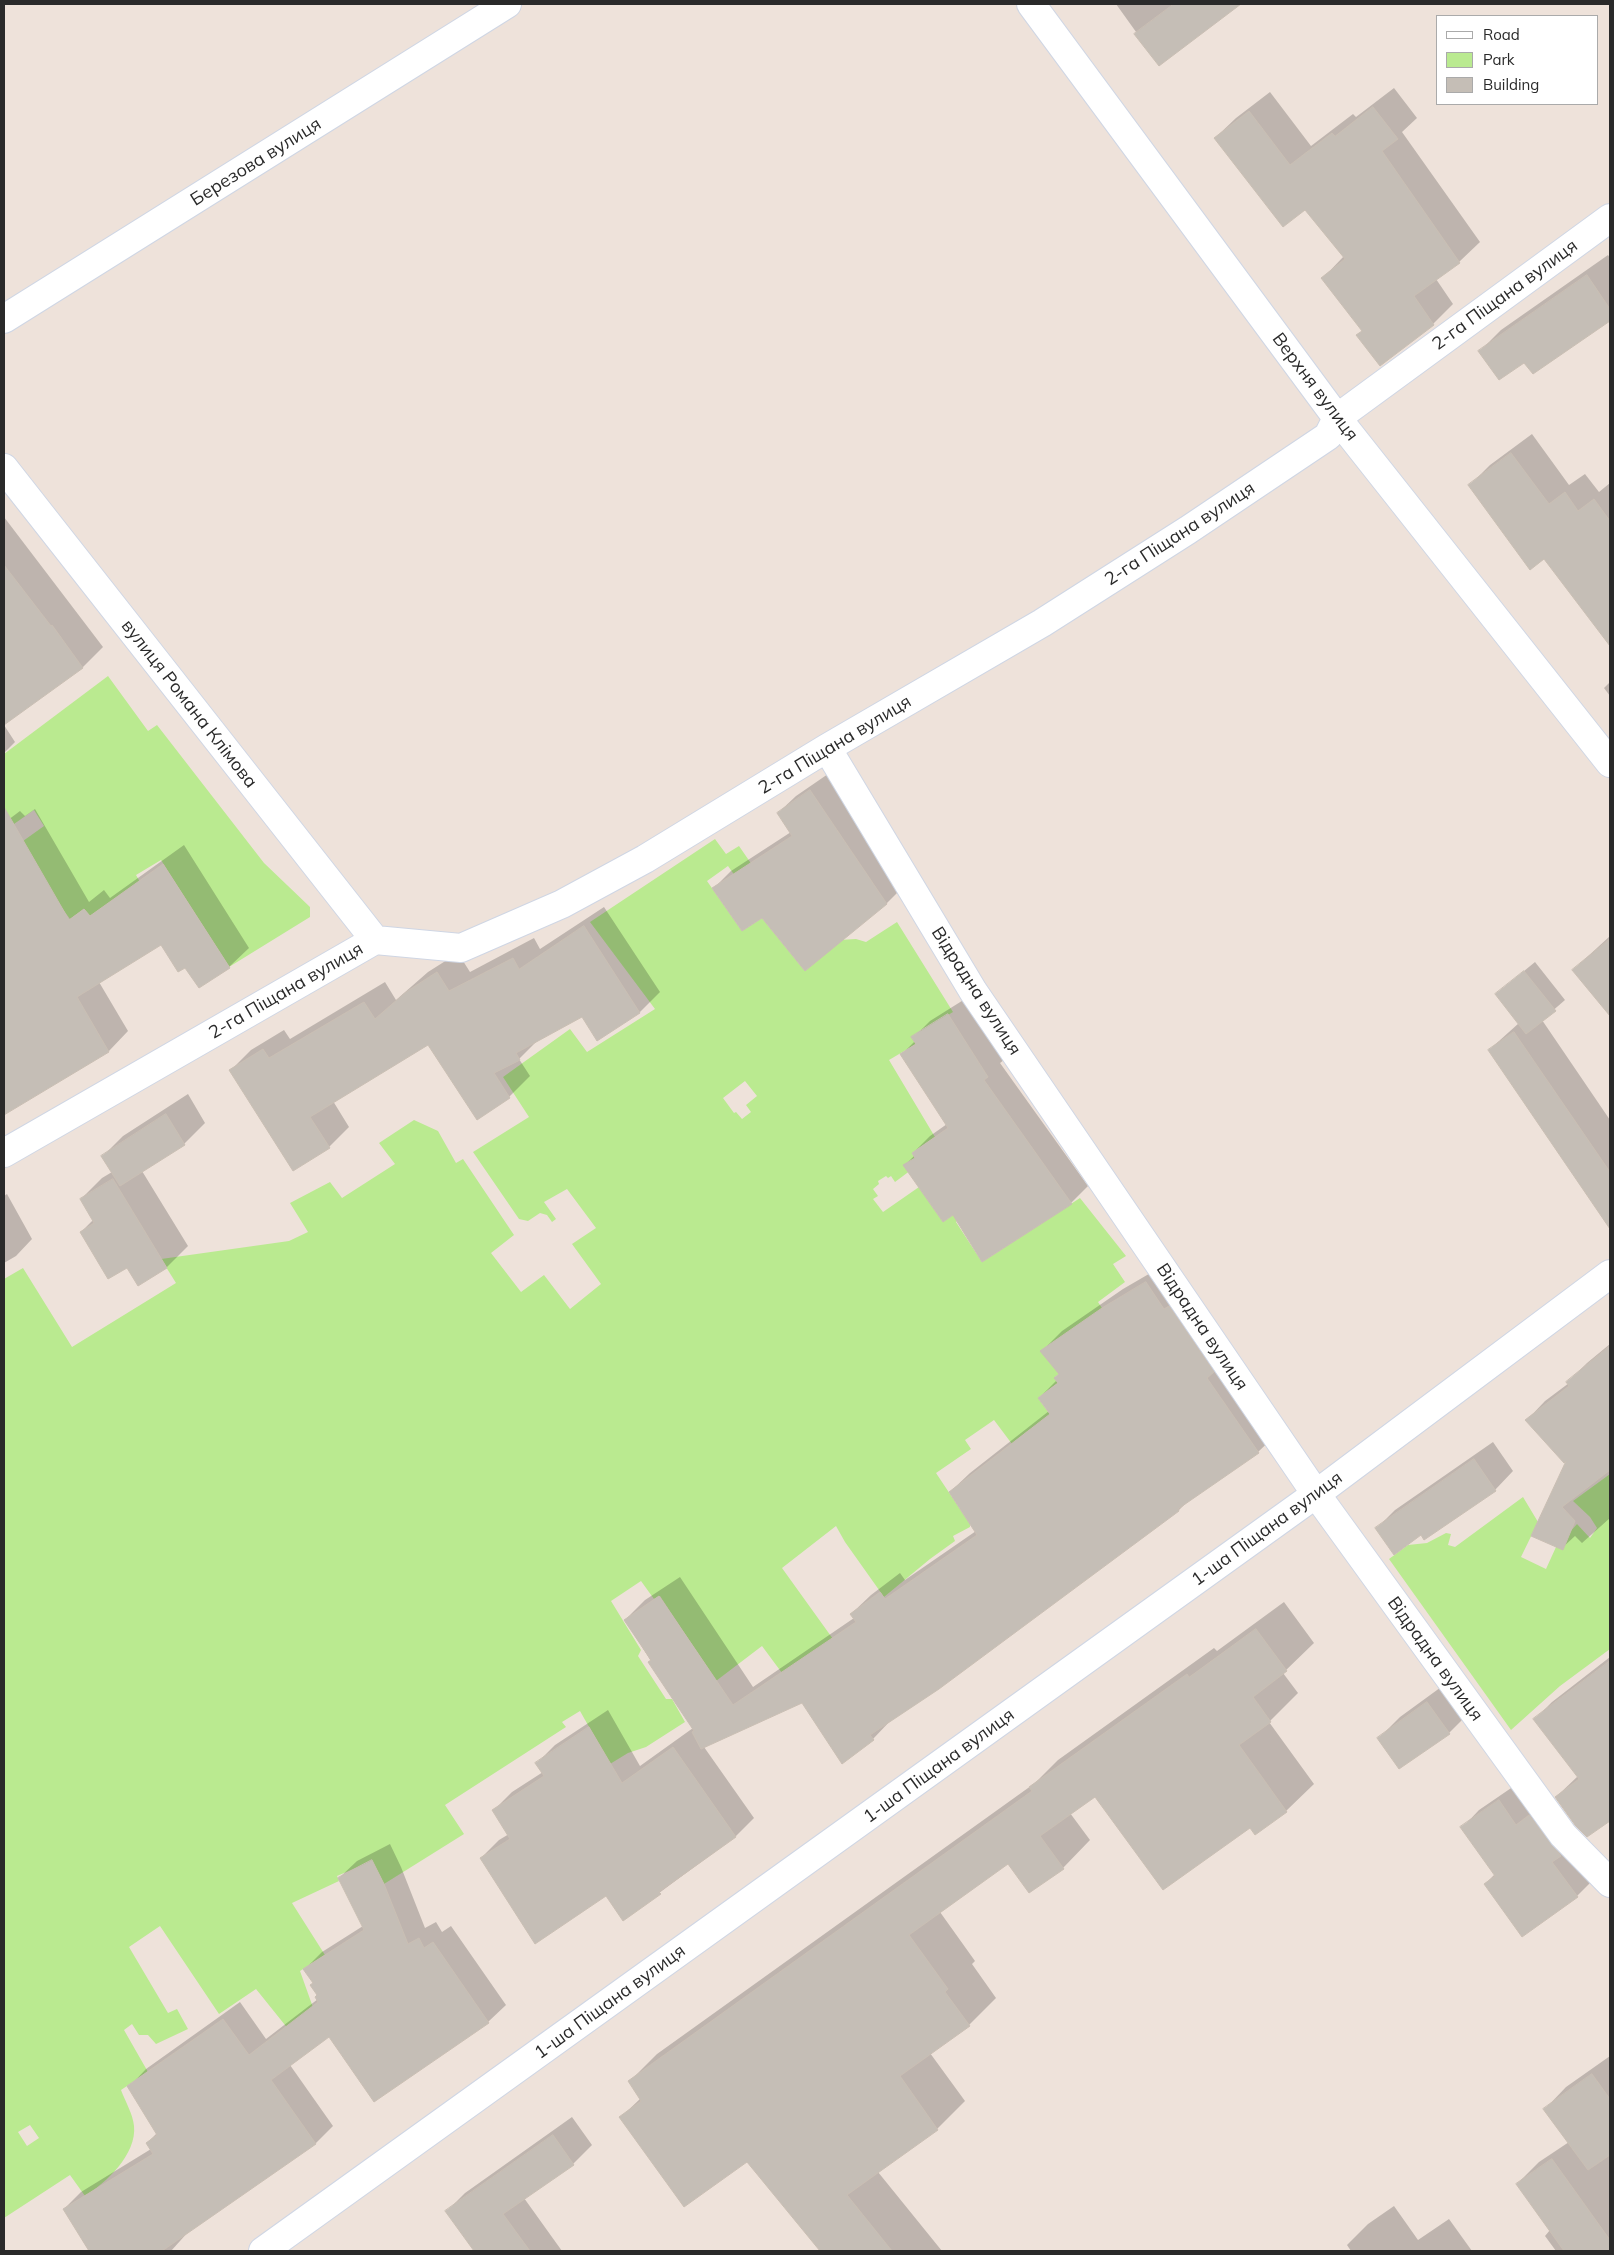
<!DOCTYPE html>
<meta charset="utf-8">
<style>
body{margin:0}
#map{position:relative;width:1614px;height:2255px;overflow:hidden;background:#eee2da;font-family:Mulish,sans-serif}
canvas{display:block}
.frame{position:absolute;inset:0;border:5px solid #2a2a2a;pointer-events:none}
.legend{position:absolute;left:1436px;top:15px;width:162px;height:90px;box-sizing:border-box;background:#fff;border:1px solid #aaa;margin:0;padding:6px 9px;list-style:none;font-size:15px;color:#2a2a2a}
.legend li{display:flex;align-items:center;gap:10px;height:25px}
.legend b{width:25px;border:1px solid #aaa}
</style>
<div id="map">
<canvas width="1614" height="2255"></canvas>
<div class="frame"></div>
<ul class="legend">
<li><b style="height:6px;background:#fff"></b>Road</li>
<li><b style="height:14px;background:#baea90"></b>Park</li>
<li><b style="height:14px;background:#c5beb6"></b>Building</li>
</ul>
</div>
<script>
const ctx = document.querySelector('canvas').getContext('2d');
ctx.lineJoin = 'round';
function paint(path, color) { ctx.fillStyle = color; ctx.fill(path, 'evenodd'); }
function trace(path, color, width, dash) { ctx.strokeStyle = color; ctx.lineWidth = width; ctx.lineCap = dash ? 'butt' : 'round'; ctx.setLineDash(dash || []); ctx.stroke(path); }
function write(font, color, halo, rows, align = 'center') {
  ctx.font = font + ' Mulish,sans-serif'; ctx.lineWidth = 5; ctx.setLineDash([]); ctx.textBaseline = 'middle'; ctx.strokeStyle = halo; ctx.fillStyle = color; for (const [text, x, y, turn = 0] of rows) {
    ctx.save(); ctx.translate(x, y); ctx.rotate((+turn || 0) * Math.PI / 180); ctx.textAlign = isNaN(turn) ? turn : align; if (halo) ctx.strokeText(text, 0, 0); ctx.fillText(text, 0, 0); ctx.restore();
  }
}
const green = new Path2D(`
 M 108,676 L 148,731 L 157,725 L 264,863 L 310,907 L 310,917 L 229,967 L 161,860 L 136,875 L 140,882 L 90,916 L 84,909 L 70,919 L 16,846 L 44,826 L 34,810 L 4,831 L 4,754 Z
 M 715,839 L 726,854 L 739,846 L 757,872 L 740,883 L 728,866 L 707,881 L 742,931 L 762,918 L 805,971 L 839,940 L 856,939 L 866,942 L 897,922 L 953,1012 L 912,1037 L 916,1044 L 889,1060 L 935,1137 L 912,1153 L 919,1164 L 895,1182 L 891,1176 L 888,1178 L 886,1176 L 878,1181 L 879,1184 L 873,1189 L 878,1196 L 873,1199 L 883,1212 L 919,1187 L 943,1222 L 954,1214 L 959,1219 L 956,1222 L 982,1262 L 1080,1198 L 1126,1256 L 1113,1264 L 1125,1282 L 1098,1302 L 1102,1308 L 1071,1365 L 1055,1377 L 1058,1383 L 1038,1398 L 1057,1424 L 1029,1430 L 1012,1444 L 994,1420 L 965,1440 L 971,1449 L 936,1473 L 970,1524 L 970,1527 L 953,1536 L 955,1541 L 930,1559 L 884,1597 L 845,1542 L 836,1526 L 782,1568 L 833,1639 L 782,1673 L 762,1646 L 716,1681 L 660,1596 L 654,1599 L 641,1581 L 611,1601 L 641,1650 L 638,1656 L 666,1699 L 672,1699 L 685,1722 L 646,1747 L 628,1753 L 610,1764 L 580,1711 L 562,1722 L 566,1727 L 445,1805 L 464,1834 L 384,1884 L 372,1861 L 337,1876 L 339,1881 L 292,1903 L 325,1955 L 300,1971 L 315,2013 L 289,2030 L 256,1989 L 219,2014 L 160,1926 L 129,1947 L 168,2013 L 177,2009 L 188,2029 L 156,2044 L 148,2035 L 139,2035 L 132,2024 L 124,2030 L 148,2072 L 121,2090 C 125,2101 133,2114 134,2126 C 137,2154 106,2183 85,2196 L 70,2175 L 4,2218 L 4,1279 L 23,1268 L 72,1347 L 176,1283 L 161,1259 L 289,1241 L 308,1232 L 290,1203 L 330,1182 L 342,1198 L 395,1164 L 379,1143 L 414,1120 L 438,1131 L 456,1163 L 463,1159 L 514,1235 L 491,1253 L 521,1292 L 544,1275 L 570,1309 L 601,1284 L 572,1244 L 596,1228 L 567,1189 L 544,1202 L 556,1219 L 552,1222 L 547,1215 L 540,1213 L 528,1221 L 519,1219 L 473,1152 L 529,1117 L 503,1077 L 570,1029 L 587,1052 L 655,1009 L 590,922 ZM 745,1081 L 757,1096 L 746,1105 L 751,1112 L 742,1119 L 736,1112 L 734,1113 L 723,1098 ZM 30,2125 L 39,2138 L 27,2146 L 18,2132 Z
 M 1610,1474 L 1610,1649 L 1560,1686 L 1511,1730 L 1389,1559 L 1408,1545 L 1427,1543 L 1446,1533 L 1451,1534 L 1448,1545 L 1455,1547 L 1523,1497 L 1538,1522 L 1521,1557 L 1546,1569 L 1556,1547 L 1577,1524 L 1590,1538 L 1597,1528 L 1590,1517 L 1573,1501 Z`);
const shadow = new Path2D(`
 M 1116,4 L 1239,4 L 1159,64 Z
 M 1394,88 L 1417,118 L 1402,132 L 1480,242 L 1459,262 L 1436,279 L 1453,304 L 1433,324 L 1363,330 L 1323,278 L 1344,256 L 1305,208 L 1215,138 L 1236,118 L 1270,92 L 1311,146 L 1353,114 L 1356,117 Z
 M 1608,255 L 1610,258 L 1610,319 L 1533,372 L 1525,361 L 1480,351 L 1501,330 Z
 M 1532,434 L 1569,485 L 1585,474 L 1599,492 L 1610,483 L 1610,644 L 1544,558 L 1470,485 L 1490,465 Z
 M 4,517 L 103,647 L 83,667 L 4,723 Z
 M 1610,682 L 1610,696 L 1604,688 Z
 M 4,725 L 15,742 L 4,753 Z
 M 828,774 L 904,886 L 886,904 L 762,916 L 714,888 L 731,871 L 791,832 L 778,813 L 796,796 Z
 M 35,809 L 89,902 L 104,890 L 110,898 L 184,845 L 249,948 L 229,967 L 186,966 L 161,943 L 99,982 L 128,1031 L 109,1051 L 4,1113 L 4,823 L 20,811 L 25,816 Z
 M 604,907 L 660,992 L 640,1012 L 598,1039 L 582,1016 L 539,1039 L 519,1059 L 530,1076 L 509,1097 L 477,1118 L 428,1043 L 333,1101 L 349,1127 L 329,1147 L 230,1071 L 251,1050 L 284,1030 L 290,1039 L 385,982 L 396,1000 L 428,972 L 458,953 L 470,972 L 534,938 L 540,949 Z
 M 1610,936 L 1610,987 L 1597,998 L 1573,970 Z
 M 1535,962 L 1565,1000 L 1542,1020 L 1610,1120 L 1610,1200 L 1598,1209 L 1489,1050 L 1519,1023 L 1496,994 Z
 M 965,999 L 1004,1060 L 1000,1063 L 1088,1186 L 1071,1203 L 953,1213 L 905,1165 L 915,1155 L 913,1153 L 930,1136 L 947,1124 L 902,1054 L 915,1041 L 913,1038 L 930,1021 Z
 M 188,1094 L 205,1123 L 184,1144 L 142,1171 L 188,1246 L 167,1267 L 128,1266 L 81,1232 L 93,1220 L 81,1199 L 102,1178 L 112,1172 L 102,1157 L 123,1136 Z
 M 7,1194 L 32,1239 L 16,1256 L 4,1263 L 4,1196 Z
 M 1166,1264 L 1278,1433 L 1258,1452 L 1188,1501 L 1179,1510 L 892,1719 L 873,1739 L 802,1702 L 704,1747 L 754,1818 L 736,1836 L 624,1919 L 607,1895 L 481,1858 L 499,1840 L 509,1834 L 494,1810 L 512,1792 L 543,1772 L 537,1763 L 555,1745 L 608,1710 L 640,1766 L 693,1728 L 625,1620 L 645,1600 L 680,1577 L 753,1687 L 854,1618 L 851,1614 L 871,1595 L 900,1573 L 905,1580 L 976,1531 L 950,1492 L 970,1473 L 1049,1411 L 1039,1398 L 1057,1380 L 1060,1374 L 1042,1351 L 1062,1331 L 1123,1289 Z
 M 1610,1344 L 1610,1518 L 1582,1543 L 1575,1536 L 1562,1548 L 1533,1535 L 1569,1458 L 1527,1420 L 1545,1401 L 1569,1383 L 1568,1382 L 1587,1363 Z
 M 1493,1442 L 1513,1471 L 1495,1490 L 1421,1534 L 1377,1528 L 1395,1510 Z
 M 1284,1602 L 1314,1643 L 1283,1673 L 1298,1693 L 1269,1722 L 1314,1784 L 1286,1811 L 1250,1826 L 1096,1795 L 1070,1813 L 1090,1840 L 1063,1868 L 1008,1863 L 940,1912 L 975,1961 L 972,1964 L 996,1998 L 969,2025 L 930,2053 L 965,2101 L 937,2129 L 878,2172 L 942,2251 L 822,2251 L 747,2160 L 621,2117 L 641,2098 L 629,2082 L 657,2054 L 1035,1783 L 1058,1760 L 1214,1648 L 1217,1651 Z
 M 1610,1657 L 1610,1819 L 1587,1836 L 1556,1797 L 1578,1776 L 1535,1719 L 1552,1702 Z
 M 1448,1682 L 1470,1712 L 1449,1733 L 1379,1738 L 1400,1717 Z
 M 1517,1784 L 1594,1879 L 1577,1896 L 1485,1884 L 1495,1874 L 1462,1828 L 1479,1810 Z
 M 390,1844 L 401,1867 L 425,1928 L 436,1922 L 442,1932 L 451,1926 L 506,2005 L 488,2022 L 329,2035 L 290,2065 L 333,2126 L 316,2143 L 189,2231 L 171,2251 L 89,2251 L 64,2209 L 81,2192 L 151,2149 L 147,2143 L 157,2133 L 129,2087 L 146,2069 L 240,2002 L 266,2039 L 318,1999 L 319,1994 L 314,1983 L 305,1969 L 322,1952 L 363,1926 L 339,1878 L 357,1861 Z
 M 1610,2056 L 1610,2251 L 1556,2251 L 1545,2236 L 1550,2230 L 1517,2184 L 1539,2162 L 1569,2142 L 1545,2109 L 1566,2087 Z
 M 572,2117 L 592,2145 L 573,2164 L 524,2198 L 562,2251 L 475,2251 L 447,2211 L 465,2193 Z
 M 1394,2206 L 1418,2240 L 1449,2219 L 1472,2251 L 1351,2251 L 1347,2245 L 1368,2224 Z`);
const building = new Path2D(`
 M 1174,4 L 1241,4 L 1159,66 L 1134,34 Z
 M 1373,107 L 1398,139 L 1382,151 L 1460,263 L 1414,296 L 1434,325 L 1380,366 L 1356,335 L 1362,331 L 1321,278 L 1345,259 L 1305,210 L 1283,227 L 1214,138 L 1249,111 L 1290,165 L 1332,133 L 1335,136 Z
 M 1587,275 L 1610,309 L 1610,321 L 1533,374 L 1524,363 L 1499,380 L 1478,351 Z
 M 1511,453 L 1549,504 L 1565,492 L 1578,511 L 1594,499 L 1610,521 L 1610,646 L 1544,559 L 1530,570 L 1468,485 Z
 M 4,565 L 51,626 L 52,625 L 83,668 L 4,725 Z
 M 810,790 L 887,904 L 805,971 L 762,918 L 742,931 L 712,888 L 792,836 L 777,813 Z
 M 4,807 L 69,920 L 84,909 L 90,916 L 163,864 L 230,968 L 199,988 L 185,968 L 178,972 L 161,945 L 77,997 L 109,1052 L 4,1115 Z
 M 584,926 L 640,1013 L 597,1041 L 582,1017 L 516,1053 L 520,1060 L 494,1073 L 510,1098 L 477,1120 L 428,1045 L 310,1117 L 330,1148 L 293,1171 L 229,1070 L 263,1049 L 269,1058 L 364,1002 L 375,1019 L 406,992 L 437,972 L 449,991 L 513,958 L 519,969 Z
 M 1610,939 L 1610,1016 L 1572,970 Z
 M 1524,971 L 1556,1011 L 1526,1034 L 1495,994 Z
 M 948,1014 L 988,1077 L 984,1080 L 1072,1204 L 982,1262 L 953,1215 L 943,1222 L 903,1165 L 915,1158 L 912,1153 L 948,1128 L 900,1054 L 916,1044 L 911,1037 Z
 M 1514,1032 L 1610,1172 L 1610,1229 L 1488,1050 Z
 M 166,1114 L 185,1145 L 120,1186 L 101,1156 Z
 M 113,1179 L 167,1268 L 138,1286 L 127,1268 L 108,1279 L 80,1232 L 94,1223 L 80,1199 Z
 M 1146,1282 L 1164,1309 L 1169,1306 L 1214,1372 L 1207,1378 L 1259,1453 L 1178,1509 L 1179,1511 L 939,1689 L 870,1735 L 874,1740 L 842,1764 L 802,1703 L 701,1749 L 692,1732 L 694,1731 L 648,1662 L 651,1660 L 624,1620 L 659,1596 L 733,1705 L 856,1622 L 850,1614 L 880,1592 L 885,1599 L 977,1535 L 949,1492 L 1050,1414 L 1038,1398 L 1058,1383 L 1054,1378 L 1059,1374 L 1040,1351 L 1102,1308 Z
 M 1610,1346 L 1610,1470 L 1562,1507 L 1575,1521 L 1563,1550 L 1531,1536 L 1566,1461 L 1564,1463 L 1525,1420 L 1569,1386 L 1566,1382 Z
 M 1474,1459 L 1496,1491 L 1424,1540 L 1421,1535 L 1394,1555 L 1375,1528 Z
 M 1256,1629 L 1287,1671 L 1253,1697 L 1271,1722 L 1239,1745 L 1287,1812 L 1255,1835 L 1250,1828 L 1163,1890 L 1095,1797 L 1040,1836 L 1064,1869 L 1029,1893 L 1008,1864 L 909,1935 L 948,1989 L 945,1992 L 970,2026 L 900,2076 L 938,2130 L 847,2195 L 892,2251 L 820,2251 L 747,2162 L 684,2207 L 619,2117 L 641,2101 L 628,2081 L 1032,1791 L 1029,1787 L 1187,1674 L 1189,1677 Z
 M 1610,1661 L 1610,1821 L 1587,1837 L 1575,1825 L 1555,1797 L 1579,1779 L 1533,1719 Z
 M 1427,1702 L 1450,1734 L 1399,1769 L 1377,1738 Z
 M 589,1727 L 622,1783 L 673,1747 L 736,1837 L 659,1892 L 661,1894 L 623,1921 L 606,1896 L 535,1944 L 480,1858 L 510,1839 L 492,1810 L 544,1776 L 535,1763 Z
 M 1499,1800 L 1516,1825 L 1529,1815 L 1561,1856 L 1552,1862 L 1578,1897 L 1522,1937 L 1484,1884 L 1495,1876 L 1460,1827 Z
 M 372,1860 L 384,1884 L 408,1944 L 419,1938 L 424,1948 L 433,1942 L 489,2023 L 374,2102 L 329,2037 L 271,2080 L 316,2144 L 162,2251 L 89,2251 L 63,2209 L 153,2154 L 146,2143 L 157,2135 L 127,2086 L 223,2019 L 249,2055 L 318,2002 L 315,1997 L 317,1995 L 310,1985 L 313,1983 L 303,1969 L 364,1930 L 338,1878 Z
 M 1592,2074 L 1610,2099 L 1610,2155 L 1588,2170 L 1543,2109 Z
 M 553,2135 L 574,2165 L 503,2214 L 530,2251 L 474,2251 L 445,2211 Z
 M 1552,2159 L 1610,2240 L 1610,2251 L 1564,2251 L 1516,2184 Z`);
const minor = new Path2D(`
 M 1031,4 L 1337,418 L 1610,763
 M 4,319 L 507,4
 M 4,468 L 375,940
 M 827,748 L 973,991 L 1316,1494 L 1563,1835 L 1610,1883
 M 4,1153 L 375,940 L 461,948 L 562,904 L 645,859 L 827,748 L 1042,623 L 1188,530 L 1328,436 L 1337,418 L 1610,218
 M 263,2251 L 1316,1494 L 1610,1274`);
const streetNames = [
 ["Березова вулиця",256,162,-32],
 ["2-га Піщана вулиця",1505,295,-36],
 ["Верхня вулиця",1315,387,53],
 ["2-га Піщана вулиця",1180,534,-33],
 ["вулиця Романа Клімова",189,704,52],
 ["2-га Піщана вулиця",835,745,-31],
 ["2-га Піщана вулиця",286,991,-30],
 ["Відрадна вулиця",976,991,57],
 ["Відрадна вулиця",1202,1327,56],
 ["1-ша Піщана вулиця",1267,1529,-36],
 ["Відрадна вулиця",1435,1659,54],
 ["1-ша Піщана вулиця",939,1766,-36],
 ["1-ша Піщана вулиця",610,2002,-36]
];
paint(green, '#baea90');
paint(shadow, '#0003');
paint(building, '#c5beb6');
trace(building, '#c9beb3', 1);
trace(minor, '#cfd6e4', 30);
trace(minor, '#fff', 28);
write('18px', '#2a2a2a', '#fff', streetNames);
</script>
